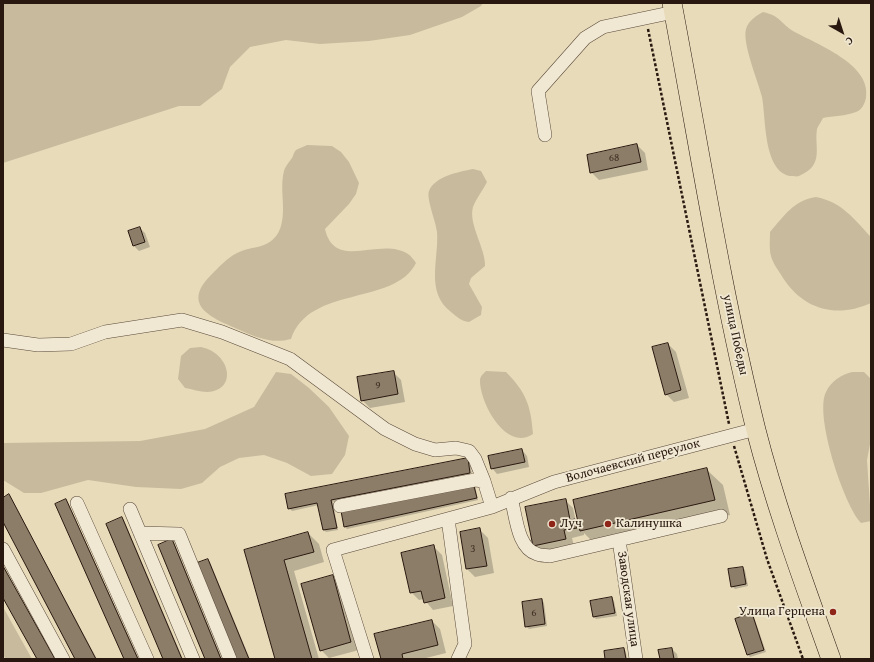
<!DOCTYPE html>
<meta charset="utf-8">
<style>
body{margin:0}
#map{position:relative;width:874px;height:662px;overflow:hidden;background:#e8dbba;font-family:"Gentium Book Plus",serif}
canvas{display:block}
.frame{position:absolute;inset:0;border:4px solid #29180f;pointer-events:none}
.north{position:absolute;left:822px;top:12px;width:40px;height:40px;-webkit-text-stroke:3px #f0e8d2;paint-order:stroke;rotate:141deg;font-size:11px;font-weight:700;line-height:16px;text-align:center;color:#29180f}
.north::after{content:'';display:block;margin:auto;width:14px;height:18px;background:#29180f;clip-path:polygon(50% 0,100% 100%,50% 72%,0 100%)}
</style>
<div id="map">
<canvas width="874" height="662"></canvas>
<div class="frame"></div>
<div class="north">С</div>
</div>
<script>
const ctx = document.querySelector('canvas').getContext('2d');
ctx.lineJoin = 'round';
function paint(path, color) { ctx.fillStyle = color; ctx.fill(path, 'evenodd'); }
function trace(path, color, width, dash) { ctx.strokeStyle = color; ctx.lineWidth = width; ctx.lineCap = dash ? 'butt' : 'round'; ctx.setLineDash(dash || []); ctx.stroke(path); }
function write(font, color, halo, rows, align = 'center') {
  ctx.font = font + ' "Gentium Book Plus",serif'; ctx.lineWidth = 3.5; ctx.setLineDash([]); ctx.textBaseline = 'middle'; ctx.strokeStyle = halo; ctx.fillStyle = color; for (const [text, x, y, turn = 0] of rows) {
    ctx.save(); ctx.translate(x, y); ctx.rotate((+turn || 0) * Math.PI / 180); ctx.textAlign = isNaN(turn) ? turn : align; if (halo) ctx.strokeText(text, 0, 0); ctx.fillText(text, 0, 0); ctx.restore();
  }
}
const green = new Path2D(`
 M 3,3 L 483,3 L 481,6 L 462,17 L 410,35 L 369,41 L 320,44 L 286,40 L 250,47 L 230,67 L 222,89 L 200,106 L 179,106 L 3,163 Z
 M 763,12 C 781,16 780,23 793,31 C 816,44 872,64 866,98 C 865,103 862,110 856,112 C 846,116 833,116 823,118 C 821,122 818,126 817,129 C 814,148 825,165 799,176 C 796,177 794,176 790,176 C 763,171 766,117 762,97 C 758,81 742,43 746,29 C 749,20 756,16 763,12 Z
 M 307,145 L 332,146 L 341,152 L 349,162 L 359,183 L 356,194 L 349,204 L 325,229 C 335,272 380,236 408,254 C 411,256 414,260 416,263 C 395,306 309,285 291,339 C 273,344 258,338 242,331 C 215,319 179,307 211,275 C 219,267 227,258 237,253 C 253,245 271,250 280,229 C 287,210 279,190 284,171 C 285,167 289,162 292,158 C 293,156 294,152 296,150 C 299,148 304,147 307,145 Z
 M 473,169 L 481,171 L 487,182 C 483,190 476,199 473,207 C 468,224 486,249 485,266 L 471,278 L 469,284 L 482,307 L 481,315 L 469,322 C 461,321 457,317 451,312 C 425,292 439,260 437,232 C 436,222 426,198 429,191 C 435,176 459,172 473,169 Z
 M 816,197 C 842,202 854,219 871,237 L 871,303 C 836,319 803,309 783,278 C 779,271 773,264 771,256 C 769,249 770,239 770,232 C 784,216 794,200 816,197 Z
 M 201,347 C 231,353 238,391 207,392 C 200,392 192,389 185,388 L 178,379 L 181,356 L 190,348 Z
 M 486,371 L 506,372 C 526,392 531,406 533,434 C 506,452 480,403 480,381 C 480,376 483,374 486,371 Z
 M 276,372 L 291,374 L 309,388 L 329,407 L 349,436 L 345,455 L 332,474 L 311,476 L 287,463 L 264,455 L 239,458 L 220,467 L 202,483 L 181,489 L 136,487 L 88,480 L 41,493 L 24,493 L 3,480 L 3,443 L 140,441 L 205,429 L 254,407 Z
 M 852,372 L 864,372 L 871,379 L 871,439 L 867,460 L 871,521 L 861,523 C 844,505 814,415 826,392 C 831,381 841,375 852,372 Z
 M 3,607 L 32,659 L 6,659 L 3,655 Z`);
const shadow = new Path2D(`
 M 637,145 L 645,153 L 648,170 L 599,180 L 591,172 Z
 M 140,228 L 145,233 L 150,247 L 139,251 L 134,246 Z
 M 668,344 L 676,352 L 689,398 L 674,402 L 666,394 Z
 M 393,372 L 401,380 L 405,402 L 370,408 L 362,400 Z
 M 522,450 L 527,456 L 529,467 L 497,474 L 492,468 Z
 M 467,459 L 470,461 L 472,475 L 333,502 L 338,530 L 326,532 L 324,530 L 319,505 L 292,511 L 289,508 Z
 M 707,470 L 723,485 L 730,515 L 597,546 L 584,533 L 584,535 L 572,538 L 574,547 L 542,554 L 533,545 L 565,500 L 573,508 L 576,522 L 580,526 Z
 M 475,485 L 478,500 L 347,529 L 345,527 Z
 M 9,495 L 11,498 L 97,659 L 76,659 L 3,520 L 3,499 Z
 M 66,500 L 68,503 L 139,659 L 125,659 Z
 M 122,518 L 124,520 L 183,659 L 164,659 Z
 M 480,530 L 488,538 L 494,573 L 475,577 L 467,569 Z
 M 308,533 L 319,544 L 324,562 L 294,571 L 319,659 L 276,659 L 245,551 Z
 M 171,540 L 174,542 L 222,659 L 206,659 Z
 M 434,547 L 442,555 L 453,606 L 433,610 L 424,599 L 419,600 L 411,592 Z
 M 208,560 L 210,562 L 250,659 L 237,659 Z
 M 743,568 L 745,570 L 748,586 L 735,589 L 732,586 Z
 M 332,577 L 340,585 L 359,650 L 329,658 L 321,650 Z
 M 612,598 L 614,601 L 617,616 L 596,619 L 594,617 Z
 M 542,600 L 544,603 L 547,626 L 529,629 L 526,626 Z
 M 752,614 L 754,617 L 766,652 L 750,657 L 748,655 L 736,620 Z
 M 432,621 L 440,629 L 446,653 L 422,659 L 382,659 Z
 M 624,649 L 626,652 L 627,659 L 606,659 Z
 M 672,649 L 677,654 L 678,659 L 661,659 Z`);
const building = new Path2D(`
 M 637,144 L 641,162 L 590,173 L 587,155 Z
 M 140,227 L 145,242 L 133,246 L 128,231 Z
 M 668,343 L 681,390 L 665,395 L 652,347 Z
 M 394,371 L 398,394 L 361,401 L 357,377 Z
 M 522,449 L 525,462 L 491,469 L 488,456 Z
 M 468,458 L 470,473 L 331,500 L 337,528 L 323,530 L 317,503 L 288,509 L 285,494 Z
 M 707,468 L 715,500 L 580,531 L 573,500 Z
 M 473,482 L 477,498 L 344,527 L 341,511 Z
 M 9,494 L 96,659 L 75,659 L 3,522 L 3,498 Z
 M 66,499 L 138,659 L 124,659 L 55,504 Z
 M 566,499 L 570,520 L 575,519 L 577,528 L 564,530 L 566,539 L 533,546 L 525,507 Z
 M 122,517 L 182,659 L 163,659 L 106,524 Z
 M 480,528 L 487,566 L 466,569 L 460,532 Z
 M 308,532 L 314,552 L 284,560 L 312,659 L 275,659 L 244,550 Z
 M 172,539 L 221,659 L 205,659 L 158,545 Z
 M 434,545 L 445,598 L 424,603 L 421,591 L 410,593 L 401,553 Z
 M 208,559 L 249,659 L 236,659 L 197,563 Z
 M 3,566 L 55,659 L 37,659 L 3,598 Z
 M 743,567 L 746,584 L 731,587 L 728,569 Z
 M 333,575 L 351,642 L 320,651 L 301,584 Z
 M 612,597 L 615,613 L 593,617 L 590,601 Z
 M 542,599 L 545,624 L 525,627 L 522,602 Z
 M 752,613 L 764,650 L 747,655 L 735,619 Z
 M 432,620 L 438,645 L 402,654 L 403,659 L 381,659 L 374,634 Z
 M 624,648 L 626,659 L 605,659 L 604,651 Z
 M 672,648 L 674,659 L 660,659 L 658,650 Z`);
const path = new Path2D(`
 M 648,29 L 729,424
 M 734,446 L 767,559 L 803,659`);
const minor = new Path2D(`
 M 545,135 L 538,91 L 585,38 L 603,27 L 674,12
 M 3,340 L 38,345 L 71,344 L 105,332 L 182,320 L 222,332 L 290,359 L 385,429 L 415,444 L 435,450 L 456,448 L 469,451 L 475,459 L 484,481
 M 511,498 C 516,515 517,548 537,554 C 541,556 546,555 550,556 L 721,516
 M 77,503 L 147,659
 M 340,506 L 475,480 L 484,481 L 492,507
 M 130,509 L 193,659
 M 448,519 L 465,644 L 458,659
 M 140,533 L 179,534 L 230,659
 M 619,540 L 636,659
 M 3,549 L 63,659
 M 367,659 L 333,550 L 492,507 L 554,482 L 756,429`);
const highway = new Path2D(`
 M 672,3 C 699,145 721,289 756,430 C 776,508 804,583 831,659`);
const markers = [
 [552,524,4,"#8f2418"],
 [608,524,4,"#8f2418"],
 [833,612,4,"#8f2418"]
];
const numberNames = [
 ["68",614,158],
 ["9",378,386],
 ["3",473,549],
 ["6",534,613]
];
const streetNames = [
 ["улица Победы",735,335,78],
 ["Волочаевский переулок",633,461,-15],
 ["Заводская улица",628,599,82]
];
const poiNames = [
 ["Луч",560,524],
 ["Калинушка",616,524],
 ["Улица Герцена",825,612,"right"]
];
paint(green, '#c8ba9d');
paint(shadow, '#0003');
paint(building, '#8c7d68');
trace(building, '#29180f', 1);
trace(minor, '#59493a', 14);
trace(highway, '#29180f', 20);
trace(path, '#29180f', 2.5, [3, 2]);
trace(minor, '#f0e8d2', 13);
trace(highway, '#e8dbba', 19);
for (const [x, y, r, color] of markers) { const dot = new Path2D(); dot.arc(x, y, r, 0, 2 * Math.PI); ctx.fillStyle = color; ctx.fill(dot); trace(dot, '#f0e8d2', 1.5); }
write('11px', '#423125', null, numberNames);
write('13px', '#29180f', '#f0e8d2', streetNames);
write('13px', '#29180f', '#f0e8d2', poiNames, 'left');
</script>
